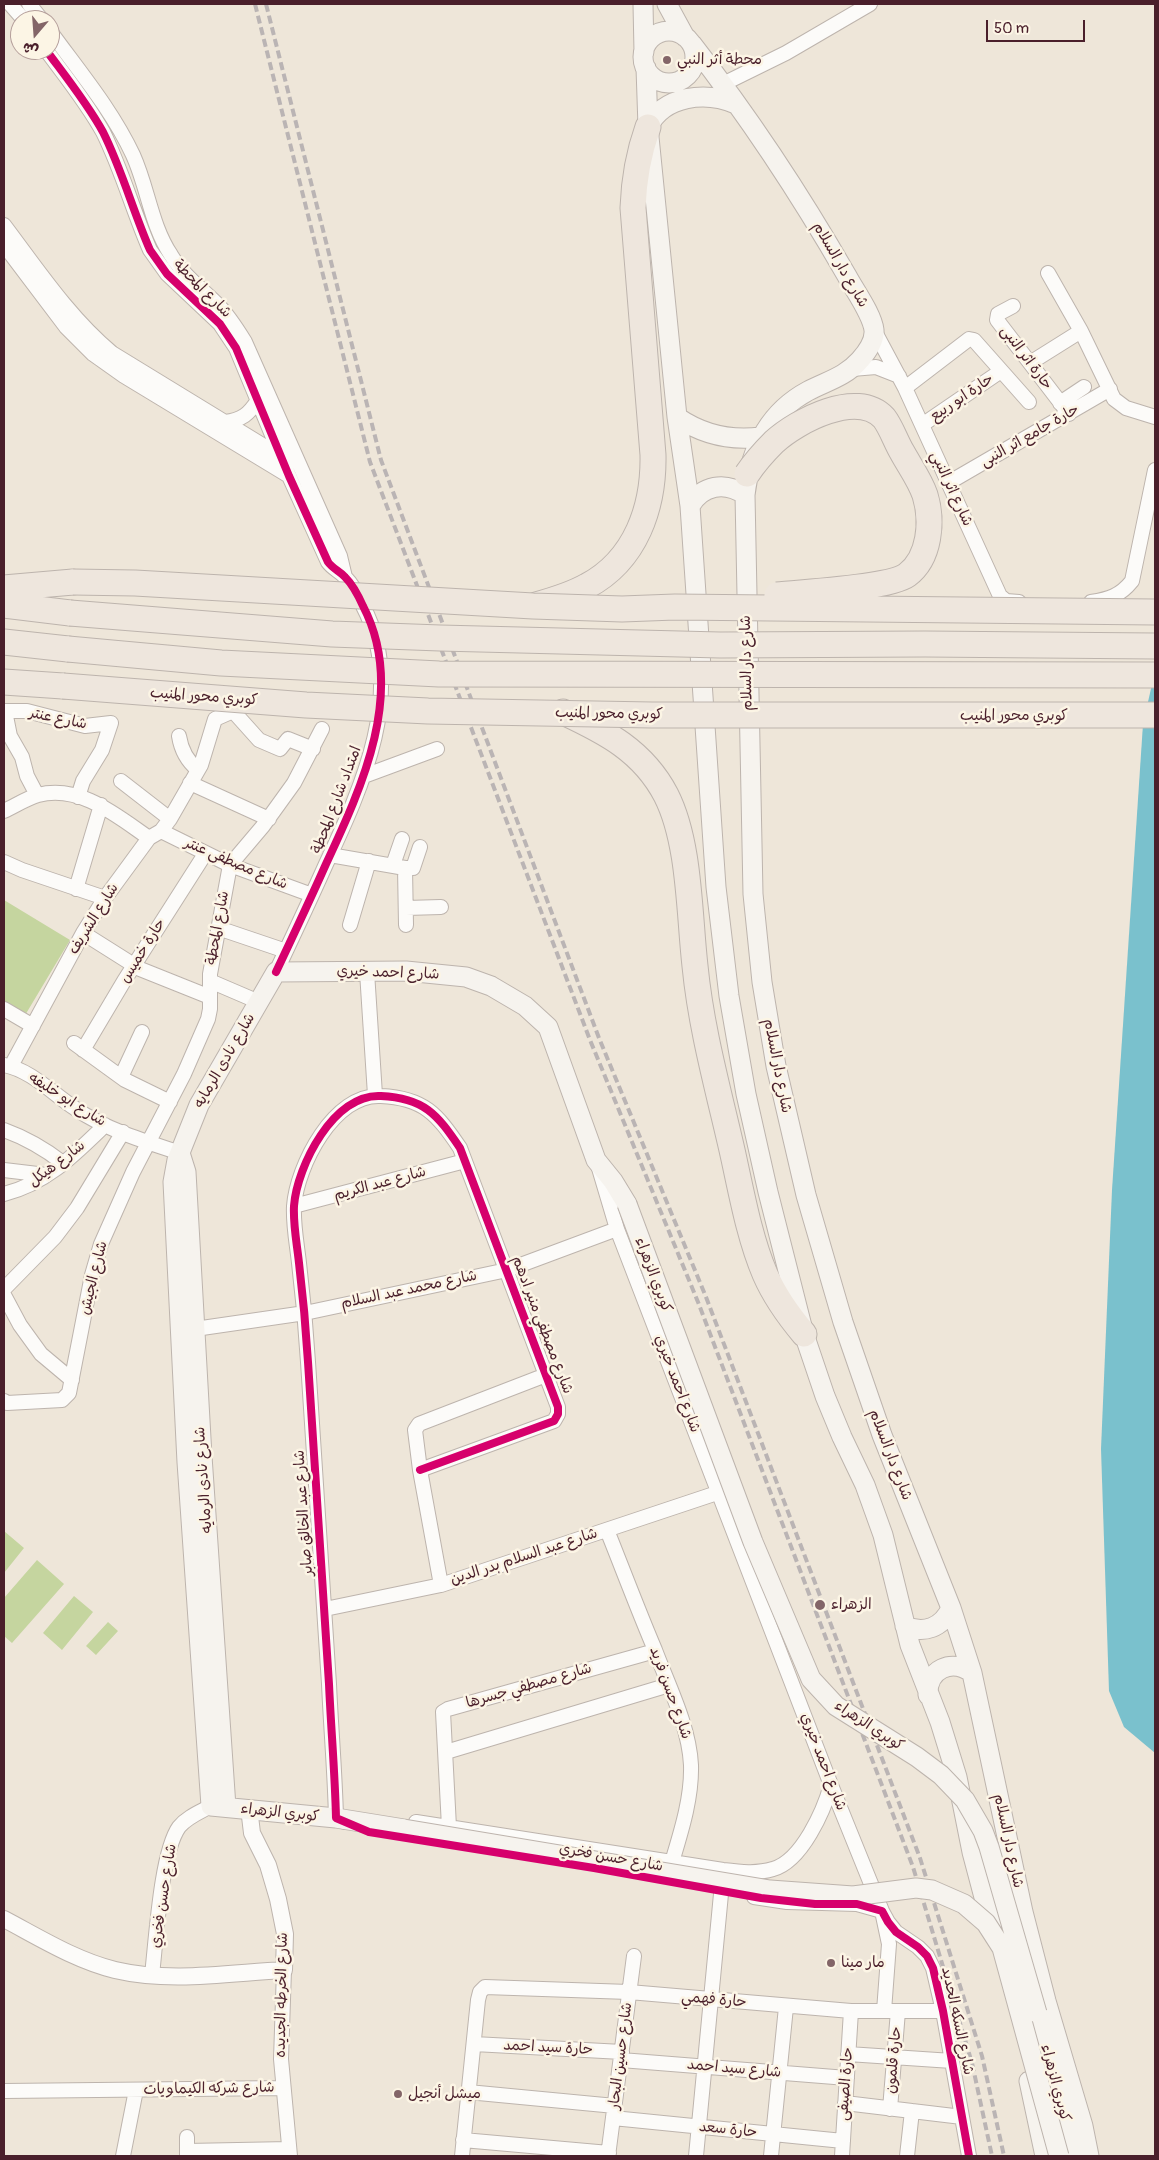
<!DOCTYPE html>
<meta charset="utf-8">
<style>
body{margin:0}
#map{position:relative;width:1159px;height:2160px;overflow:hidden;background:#eee6d9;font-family:Pangolin,"Playpen Sans Arabic",sans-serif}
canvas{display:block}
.frame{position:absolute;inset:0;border:5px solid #4a1f2b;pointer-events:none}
.north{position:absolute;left:10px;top:10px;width:50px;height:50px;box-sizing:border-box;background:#fcf5e5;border:1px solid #b59f9b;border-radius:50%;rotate:198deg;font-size:14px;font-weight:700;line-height:20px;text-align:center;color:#4a1f2b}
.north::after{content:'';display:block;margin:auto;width:18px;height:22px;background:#836568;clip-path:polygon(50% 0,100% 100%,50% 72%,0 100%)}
.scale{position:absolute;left:986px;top:20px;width:99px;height:22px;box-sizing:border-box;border:2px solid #4a1f2b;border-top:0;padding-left:6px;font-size:15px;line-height:18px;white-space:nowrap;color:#4a1f2b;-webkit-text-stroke:4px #fcf5e5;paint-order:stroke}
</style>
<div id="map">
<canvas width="1159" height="2160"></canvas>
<div class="frame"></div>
<div class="north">ش</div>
<div class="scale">50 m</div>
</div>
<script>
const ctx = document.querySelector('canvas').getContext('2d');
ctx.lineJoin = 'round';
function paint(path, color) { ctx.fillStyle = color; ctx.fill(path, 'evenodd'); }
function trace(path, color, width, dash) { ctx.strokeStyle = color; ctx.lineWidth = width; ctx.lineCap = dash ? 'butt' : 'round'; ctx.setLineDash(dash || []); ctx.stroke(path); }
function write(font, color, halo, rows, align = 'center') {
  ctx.font = font + ' Pangolin,"Playpen Sans Arabic",sans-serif'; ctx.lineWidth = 5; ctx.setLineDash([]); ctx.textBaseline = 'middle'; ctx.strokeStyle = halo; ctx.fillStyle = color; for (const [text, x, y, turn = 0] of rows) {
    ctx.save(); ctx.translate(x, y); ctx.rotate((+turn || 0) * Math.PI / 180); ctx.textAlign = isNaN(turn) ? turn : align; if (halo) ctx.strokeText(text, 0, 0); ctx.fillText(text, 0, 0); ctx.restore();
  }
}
const green = new Path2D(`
 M 4,900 L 70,940 L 24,1017 L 4,1005 Z
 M 4,1531 L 24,1548 L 4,1573 Z
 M 37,1560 L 64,1584 L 12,1643 L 4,1636 L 4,1598 Z
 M 74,1596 L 93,1612 L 62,1650 L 43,1633 Z
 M 108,1622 L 118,1631 L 96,1655 L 86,1646 Z`);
const water = new Path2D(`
 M 1155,671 L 1155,1753 L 1124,1727 L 1109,1691 L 1101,1449 L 1112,1190 L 1143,724 Z`);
const minor = new Path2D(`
 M 10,4 L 24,20
 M 29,4 L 42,20
 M 50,31 C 79,71 112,110 133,155 C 148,188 151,225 171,255 C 183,275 202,289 218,305 C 229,316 237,329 245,342 L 340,556 L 345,577
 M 46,50 C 66,77 87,103 103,132 C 122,170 133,211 150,250 L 167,274 L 220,324 L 236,348 L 289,476 L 328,562 C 333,569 340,571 345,577 C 352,584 359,597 363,606 C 407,690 362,787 326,864 C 310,900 293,936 276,972
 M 723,84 L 786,53 L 870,4
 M 4,225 C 38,270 69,317 112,353 L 264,446 L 283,459
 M 4,245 L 66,327 L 93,354 L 124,376 L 289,476
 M 1048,273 L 1081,331 L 1114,399 L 1126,408 L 1155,417
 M 1013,306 L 998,314 L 997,320 L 1069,414
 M 874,330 L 905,388 L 1000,596 L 1006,601 L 1019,602
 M 1030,363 L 1081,331
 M 852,369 L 876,367 L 899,376
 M 905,388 L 969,339 L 974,340 L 1029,402
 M 1060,403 L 1084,387
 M 225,422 C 242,420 249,414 258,400
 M 922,425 L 1001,371
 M 948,483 L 1110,389
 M 1091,602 C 1109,599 1120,596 1132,581 L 1155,470
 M 4,711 L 27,711 L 85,726 L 111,723
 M 5,711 L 10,736 L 22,757 L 27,776 L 37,795
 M 179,736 C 181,749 187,761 198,770
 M 364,776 L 437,749
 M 121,781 L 170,819
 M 190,783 L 269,819
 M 78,797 L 83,781 L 102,750 L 111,723
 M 4,811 C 15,806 27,798 38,795 C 80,784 117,816 149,838
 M 161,831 L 230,865 L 312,895
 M 330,855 L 405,868 L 406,925
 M 4,862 L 22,870 L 105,898
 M 393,865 L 402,839
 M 405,868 L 413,868 L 420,847
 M 76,889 L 101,805
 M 406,908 L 441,907
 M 350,925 L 369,861
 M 218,928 L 286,951
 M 83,933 L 140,969 L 210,997
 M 367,972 L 375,1095
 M 210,981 L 259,1002
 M 4,1009 L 33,1026
 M 74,1043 L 125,1080 L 170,1102
 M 83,1050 L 124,981 L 205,854
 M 4,1065 C 31,1070 53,1094 76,1109 C 107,1130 144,1141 180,1153
 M 11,1066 L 83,933 L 105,898 L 149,838 L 161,831 L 170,819 L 201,765 L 215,719 L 233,711 L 259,740 L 280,749 L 288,739 L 313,749
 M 121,1077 L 142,1032
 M 4,1130 C 26,1138 45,1149 63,1163
 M 598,1165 L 617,1229 L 831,1785 L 882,1911 L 889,1944 L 884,2011
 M 4,1170 L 46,1175
 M 4,1194 C 47,1183 74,1155 105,1125
 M 294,1206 L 465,1161
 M 4,1289 L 55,1237 L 77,1208 L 123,1132
 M 4,1295 L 20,1325 L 41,1354 L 72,1380
 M 195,1329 L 305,1313 L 507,1270 L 617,1229
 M 4,1401 L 7,1403 L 62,1400 L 69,1393 L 92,1275 L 101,1244 L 133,1172 L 184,1074 L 208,1019 L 210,1009 L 210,974 L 230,865 L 263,826 L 294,783 L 322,729
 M 607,1530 C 623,1570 638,1610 655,1650 C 669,1687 689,1726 691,1765 C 692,1798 681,1832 672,1862
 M 441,1585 L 420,1470 L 415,1430 L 419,1424 L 546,1375
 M 325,1609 L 441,1585 L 720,1492
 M 446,1752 L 669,1685
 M 345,1822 L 336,1818 C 335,1774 331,1729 329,1684 C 323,1577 315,1470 308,1362 C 306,1329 303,1296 299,1263 C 297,1244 293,1225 294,1206 C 297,1166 334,1093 381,1096 C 424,1098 437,1114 460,1148 L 558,1407 L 558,1414 L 554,1421 L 420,1470
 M 416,1822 L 723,1870 C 740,1872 757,1874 773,1869 C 802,1861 824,1810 831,1785
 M 449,1827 L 443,1712 L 448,1709 L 655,1651
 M 754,1897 L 787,1902 L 857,1904 L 882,1911 L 888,1922 L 896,1932 L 918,1947 L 927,1956 L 933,1968 L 943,2011 L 969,2156
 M 284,1970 L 281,2059 L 290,2156
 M 152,1975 C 156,1941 161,1852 179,1827 C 187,1817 200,1812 211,1806
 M 474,2044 L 622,2052
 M 848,2054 L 952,2061
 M 621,2060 L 847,2078
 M 4,2091 L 283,2088
 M 468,2092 L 615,2106
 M 845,2103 L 962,2117
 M 890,2109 L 898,2011
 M 613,2118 L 843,2141
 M 463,2140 L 609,2153
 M 187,2151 L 289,2149
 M 123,2156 L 136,2090
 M 187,2156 L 187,2137
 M 462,2156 L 478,2000 L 480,1992 L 485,1987 L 629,1992 L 851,2011 L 943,2011
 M 608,2156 L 634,1956
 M 696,2156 L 723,1873
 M 771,2156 L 786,2007
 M 842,2156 L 851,2011
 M 907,2156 L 912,2111`);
const tertiary = new Path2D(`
 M 4,1919 C 40,1938 75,1960 115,1970 C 170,1983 229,1973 284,1970 L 285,1934 L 278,1899 L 268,1865 L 252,1833 L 249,1808`);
const secondary = new Path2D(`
 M 643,4 L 644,52
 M 667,4 L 685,37
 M643 57a26 26 0 1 1 52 0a26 26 0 1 1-52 0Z
 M 692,44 C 749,117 801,196 847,276 C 855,291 872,314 874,330 C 875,341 867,352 860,360 C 845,377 827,381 808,391 C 767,413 750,451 745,495 L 753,894 L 762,982 L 776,1066 L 806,1195 L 843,1322 L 882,1435 L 951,1608 L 972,1673 L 1023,1912 L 1046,2001 L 1083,2126 L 1089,2156
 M 646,68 L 648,127 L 677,417 L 690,506 L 716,887 L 729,996 L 746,1094 L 768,1192 L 804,1334 L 825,1396 L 842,1437 L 865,1485 L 883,1535 L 910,1645 L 940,1722 L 957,1777 L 972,1852 L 994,1935
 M 648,127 C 664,95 706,91 736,104
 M 677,417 C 703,435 730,441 761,437
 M 690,506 C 702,485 725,481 745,495
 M 180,1153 L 186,1172 L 202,1456 L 226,1807
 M 905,1626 C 924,1634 942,1628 951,1608
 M 928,1695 C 927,1669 952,1658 972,1673
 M 404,1829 L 336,1818 L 211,1806 L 187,1462 L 173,1182 L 177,1160 L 199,1105 L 276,972 L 406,971 L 466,977 L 491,986 L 525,1006 L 548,1027 L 596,1160 L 613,1181 L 627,1204
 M 1037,2015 L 1074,2156
 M 1029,2081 L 1045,2156`);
const motorway = new Path2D(`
 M 4,588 L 73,582
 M 4,605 L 70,613
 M 536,605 C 554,600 571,595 587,586 C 636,560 654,507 653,455 L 633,208 C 634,179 638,155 648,127
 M 4,642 L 68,649
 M 4,682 L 63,686
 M 563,712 C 606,732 643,751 666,795 C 690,842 689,913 695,966 C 701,1028 718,1089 732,1150 C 741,1190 749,1237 765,1274 C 775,1297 788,1315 804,1334`);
const rail = new Path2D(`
 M 255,4 L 370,462 L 590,1040 L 698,1302 L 913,1867 L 972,2063 L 992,2156
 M 266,4 L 381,460 L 599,1038 L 706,1297 L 920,1858 L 982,2056 L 1004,2156`);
const secondaryBridge = new Path2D(`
 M 627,1204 L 753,1542 L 811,1679 L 836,1706 L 917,1757 L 941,1775 L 965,1800 L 983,1831 L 989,1847 L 1037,2013
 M 404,1829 L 770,1890 L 853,1896 L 916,1888 L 932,1890 L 964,1904 L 986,1923 L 1002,1948 L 1059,2156`);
const motorwayBridge = new Path2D(`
 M 747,474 C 755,462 764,452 774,442 C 797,421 857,389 884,418 C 891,427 896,442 902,452 C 909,465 920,480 925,495 C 933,521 930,558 907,575 C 889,588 803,592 777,595
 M 73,582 L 135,583 L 533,606 L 622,609 L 675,607 L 1155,612
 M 70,613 L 332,634 L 440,638 L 720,645 L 925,644 L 1155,646
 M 68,649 L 221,663 L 439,674 L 1155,675
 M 63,686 L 306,705 L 428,711 L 652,715 L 1155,715`);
const cycleway = new Path2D(`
 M 46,50 C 66,77 87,103 103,132 C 122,170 133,211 150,250 L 167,274 L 220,324 L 236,348 L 289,476 L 328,562 C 333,569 340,571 345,577 C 352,584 359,597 363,606 C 407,690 362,787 326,864 C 310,900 293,936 276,972
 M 420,1470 L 554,1421 L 558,1414 L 558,1407 L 460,1148 C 437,1114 424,1098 381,1096 C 334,1093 297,1166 294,1206 C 293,1225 297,1244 299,1263 C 303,1296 306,1329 308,1362 C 315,1470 323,1577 329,1684 C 331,1729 335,1774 336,1818 L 369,1832 L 594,1868 L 761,1898 L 815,1904 L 857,1904 L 882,1911 L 888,1922 L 896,1932 L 918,1947 L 927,1956 L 933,1968 L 943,2011 L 969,2156`);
const markers = [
 [667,60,5,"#836568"],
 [820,1605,6,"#836568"],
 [831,1963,5,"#836568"],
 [398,2094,5,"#836568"]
];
const poiNames = [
 ["محطة أثر النبي",677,60],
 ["الزهراء",831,1605],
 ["مار مينا",841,1963],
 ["ميشل أنجيل",408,2094]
];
const streetNames = [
 ["شارع دار السلام",840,265,60],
 ["شارع المحطة",202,289,45],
 ["حارة اثر النبى",1026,358,53],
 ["حارة ابو ربيع",962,398,-34],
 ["حارة جامع اثر النبى",1030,436,-30],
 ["شارع اثر النبي",951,489,65],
 ["شارع دار السلام",747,663,-91],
 ["كوبري محور المنيب",204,697,4],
 ["كوبري محور المنيب",609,714,1],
 ["كوبري محور المنيب",1014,716],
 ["شارع عنتر",58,719,12],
 ["امتداد شارع المحطة",337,800,-69],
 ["شارع مصطفى عنتر",236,864,23],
 ["شارع الشريف",94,919,-58],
 ["شارع المحطة",218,928,-80],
 ["حارة خميس",143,951,-58],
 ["شارع احمد خيري",388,973,2],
 ["شارع نادى الرمايه",225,1061,-60],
 ["شارع دار السلام",777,1066,79],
 ["شارع ابو خليفه",67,1100,32],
 ["شارع هيكل",57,1164,-37],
 ["شارع عبد الكريم",380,1184,-15],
 ["كوبري الزهراء",653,1275,69],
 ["شارع الجيش",94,1278,-76],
 ["شارع محمد عبد السلام",409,1290,-12],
 ["شارع مصطفي منير ادهم",542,1325,69],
 ["شارع احمد خيري",677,1384,69],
 ["شارع دار السلام",890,1455,69],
 ["شارع نادى الرمايه",204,1480,-94],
 ["شارع عبد الخالق صابر",304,1513,-94],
 ["شارع عبد السلام بدر الدين",524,1557,-18],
 ["شارع مصطفي جسرها",529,1686,-16],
 ["شارع حسن فريد",670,1693,70],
 ["كوبري الزهراء",869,1726,33],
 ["شارع احمد خيري",823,1762,69],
 ["كوبري الزهراء",280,1813,6],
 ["شارع دار السلام",1008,1841,78],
 ["شارع حسن فخري",611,1858,10],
 ["شارع حسن فخري",164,1896,-81],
 ["شارع الخرطه الجديده",282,1995,-89],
 ["حارة فهمي",714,2000,5],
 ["شارع السكه الحديد",957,2021,78],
 ["حارة سيد احمد",548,2048,3],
 ["شارع حسين البحار",621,2056,-83],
 ["حارة قلمون",894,2060,-85],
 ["شارع سيد احمد",734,2069,5],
 ["كوبري الزهراء",1055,2083,75],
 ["حارة الصيفى",846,2084,-86],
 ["شارع شركه الكيماويات",209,2089,-1],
 ["حارة سعد",728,2130,6]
];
paint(green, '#c5d59f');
paint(water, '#7ac1cd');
trace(minor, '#bdb4ad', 16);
trace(tertiary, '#bdb4ad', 18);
trace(secondary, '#bdb4ad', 21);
trace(motorway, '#bdb4ad', 27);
trace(minor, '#fcfbf9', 14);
trace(tertiary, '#fcfbf9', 16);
trace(secondary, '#f6f3ee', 19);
trace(motorway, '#eee6dd', 25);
trace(rail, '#bab4b4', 4, [8, 4]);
trace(secondaryBridge, '#bdb4ad', 21, []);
trace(motorwayBridge, '#bdb4ad', 27, []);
trace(secondaryBridge, '#f6f3ee', 19);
trace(motorwayBridge, '#eee6dd', 25);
trace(cycleway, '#d6006c', 8);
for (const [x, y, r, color] of markers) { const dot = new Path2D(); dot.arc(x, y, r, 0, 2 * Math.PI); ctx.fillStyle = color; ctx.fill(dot); trace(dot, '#fcf5e5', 2); }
write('15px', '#4a1f2b', '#fcf5e5', poiNames, 'left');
write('15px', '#4a1f2b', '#fcf5e5', streetNames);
</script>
